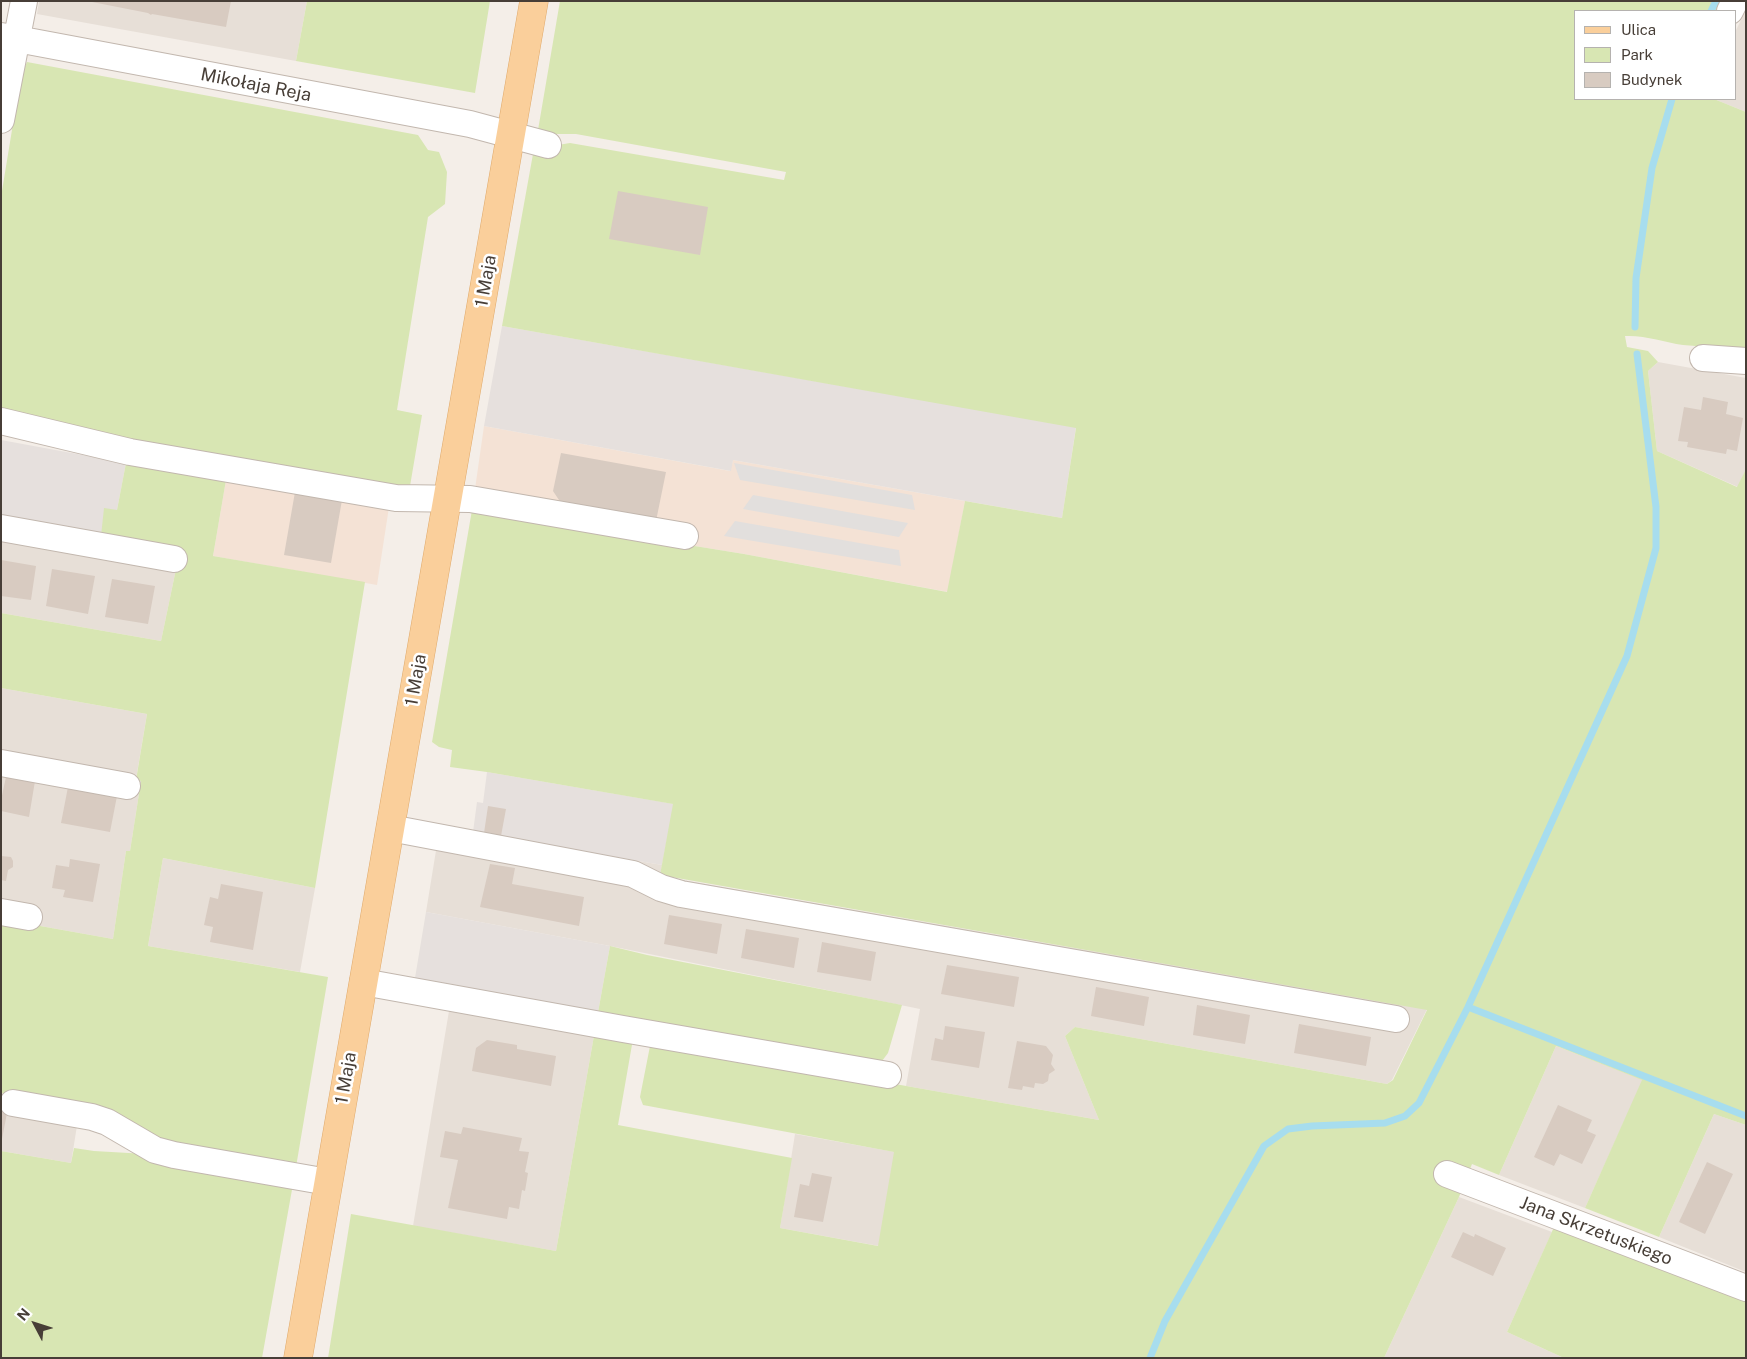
<!DOCTYPE html>
<meta charset="utf-8">
<style>
body{margin:0}
#map{position:relative;width:1747px;height:1359px;overflow:hidden;background:#f4eee8;font-family:"Public Sans",sans-serif}
canvas{display:block}
.frame{position:absolute;inset:0;border:2px solid #473e37;pointer-events:none}
.legend{position:absolute;left:1574px;top:10px;width:162px;height:90px;box-sizing:border-box;background:#fff;border:1px solid #b5b2af;margin:0;padding:6px 9px;list-style:none;font-size:15px;color:#473e37}
.legend li{display:flex;align-items:center;gap:10px;height:25px}
.legend b{width:25px;border:1px solid #b5b2af}
.north{position:absolute;left:10px;top:1299px;width:50px;height:50px;-webkit-text-stroke:4px #fff;paint-order:stroke;rotate:310deg;font-size:14px;font-weight:700;line-height:20px;text-align:center;color:#473e37}
.north::after{content:'';display:block;margin:auto;width:18px;height:22px;background:#473e37;clip-path:polygon(50% 0,100% 100%,50% 72%,0 100%)}
</style>
<div id="map">
<canvas width="1747" height="1359"></canvas>
<div class="frame"></div>
<ul class="legend">
<li><b style="height:6px;background:#facf9b"></b>Ulica</li>
<li><b style="height:14px;background:#d8e6b3"></b>Park</li>
<li><b style="height:14px;background:#d8cbc1"></b>Budynek</li>
</ul>
<div class="north">N</div>
</div>
<script>
const ctx = document.querySelector('canvas').getContext('2d');
ctx.lineJoin = 'round';
function paint(path, color) { ctx.fillStyle = color; ctx.fill(path, 'evenodd'); }
function trace(path, color, width, dash) { ctx.strokeStyle = color; ctx.lineWidth = width; ctx.lineCap = dash ? 'butt' : 'round'; ctx.setLineDash(dash || []); ctx.stroke(path); }
function write(font, color, halo, rows, align = 'center') {
  ctx.font = font + ' "Public Sans",sans-serif'; ctx.lineWidth = 5; ctx.setLineDash([]); ctx.textBaseline = 'middle'; ctx.strokeStyle = halo; ctx.fillStyle = color; for (const [text, x, y, turn = 0] of rows) {
    ctx.save(); ctx.translate(x, y); ctx.rotate((+turn || 0) * Math.PI / 180); ctx.textAlign = isNaN(turn) ? turn : align; if (halo) ctx.strokeText(text, 0, 0); ctx.fillText(text, 0, 0); ctx.restore();
  }
}
const residential = new Path2D(`
 M 39,1 L 307,1 L 296,61 L 37,14 Z
 M 1746,10 L 1746,112 L 1714,99 L 1736,99 L 1736,30 Z
 M 1658,362 L 1746,378 L 1746,469 L 1738,487 L 1657,451 L 1648,371 Z
 M 1,519 L 180,550 L 161,641 L 1,613 Z
 M 1,688 L 147,714 L 136,779 L 141,781 L 130,851 L 126,851 L 113,939 L 1,919 Z
 M 440,826 L 662,865 L 660,876 L 1427,1009 L 1392,1080 L 1387,1084 L 1075,1027 L 1065,1036 L 1099,1120 L 906,1086 L 920,1009 L 610,946 L 426,912 Z
 M 163,858 L 315,888 L 300,972 L 148,946 Z
 M 450,1005 L 595,1030 L 556,1251 L 413,1226 Z
 M 1556,1046 L 1643,1080 L 1585,1208 L 1499,1175 Z
 M 1,1093 L 80,1107 L 71,1163 L 1,1151 Z
 M 1714,1114 L 1746,1125 L 1746,1272 L 1659,1237 Z
 M 795,1134 L 895,1152 L 879,1246 L 780,1228 Z
 M 1459,1197 L 1552,1232 L 1507,1332 L 1564,1358 L 1384,1358 Z`);
const commercial = new Path2D(`
 M 484,426 L 730,471 L 733,460 L 965,501 L 948,592 L 744,554 L 472,510 Z
 M 226,480 L 389,507 L 377,585 L 213,556 Z`);
const industrial = new Path2D(`
 M 502,326 L 1076,427 L 1062,518 L 733,460 L 731,471 L 484,426 Z
 M 1,440 L 126,463 L 117,510 L 101,536 L 1,519 Z
 M 487,772 L 674,804 L 662,865 L 473,832 L 477,802 L 483,803 Z
 M 426,912 L 610,946 L 597,1018 L 414,984 Z`);
const green = new Path2D(`
 M 307,1 L 490,1 L 475,93 L 296,61 Z
 M 560,1 L 1725,1 L 1720,11 L 1576,11 L 1576,99 L 1714,99 L 1746,112 L 1746,348 C 1725,347 1704,347 1683,345 C 1664,342 1645,335 1625,336 L 1627,347 L 1648,351 L 1658,362 L 1648,371 L 1657,451 L 1737,487 L 1746,469 L 1746,1125 L 1714,1114 L 1659,1237 L 1585,1208 L 1642,1080 L 1556,1046 L 1499,1175 L 1472,1164 L 1459,1197 L 1384,1358 L 328,1358 L 351,1214 L 556,1251 L 595,1030 L 633,1039 L 618,1125 L 792,1158 L 780,1228 L 878,1246 L 894,1152 L 643,1105 L 640,1097 L 651,1041 L 1099,1120 L 1065,1036 L 1075,1027 L 1387,1084 L 1393,1080 L 1427,1010 L 660,875 L 673,804 L 487,772 L 450,767 L 452,750 L 439,747 L 432,742 L 472,510 L 744,554 L 947,592 L 965,501 L 1062,518 L 1076,428 L 502,326 L 533,154 L 552,146 L 570,143 L 784,180 L 786,172 L 576,134 L 556,134 L 538,130 Z
 M 27,62 L 418,135 L 428,150 L 439,152 L 447,172 L 445,204 L 428,217 L 397,410 L 422,415 L 409,492 L 1,417 L 1,197 L 21,75 Z
 M 126,463 L 226,480 L 213,556 L 365,582 L 315,888 L 163,858 L 148,946 L 328,977 L 296,1167 L 188,1151 L 79,1107 L 1,1093 L 1,919 L 113,939 L 126,851 L 130,851 L 141,781 L 136,780 L 147,714 L 1,688 L 1,613 L 161,641 L 180,550 L 101,536 L 104,508 L 117,510 Z
 M 610,946 L 647,955 L 902,1005 L 888,1053 L 882,1061 L 597,1018 Z
 M 74,1148 L 94,1151 L 146,1154 L 293,1184 L 262,1358 L 1,1358 L 1,1151 L 71,1163 Z
 M 1554,1227 L 1746,1296 L 1746,1358 L 1564,1358 L 1507,1332 Z`);
const parking = new Path2D(`
 M 734,463 L 912,495 L 915,510 L 740,480 Z
 M 753,495 L 908,523 L 899,537 L 743,509 Z
 M 735,521 L 899,550 L 901,566 L 724,536 Z`);
const stream = new Path2D(`
 M 1711,11 L 1716,1
 M 1635,327 L 1636,278 L 1652,168 L 1672,99
 M 1468,1007 L 1746,1116
 M 1150,1358 L 1165,1321 L 1264,1146 L 1288,1129 L 1312,1126 L 1385,1123 L 1405,1116 L 1419,1103 L 1468,1007 L 1627,656 L 1656,548 L 1656,507 L 1637,354`);
const building = new Path2D(`
 M 87,1 L 231,1 L 226,27 L 152,14 L 151,15 L 148,13 Z
 M 618,191 L 708,207 L 700,255 L 609,239 Z
 M 1703,397 L 1728,402 L 1726,414 L 1743,418 L 1737,451 L 1727,449 L 1726,454 L 1687,447 L 1688,442 L 1678,441 L 1684,407 L 1701,410 Z
 M 561,453 L 666,472 L 656,521 L 561,503 L 553,491 Z
 M 295,492 L 342,500 L 331,563 L 284,555 Z
 M 1,560 L 36,566 L 31,600 L 1,596 Z
 M 52,569 L 95,576 L 88,614 L 46,606 Z
 M 112,579 L 155,586 L 148,624 L 105,617 Z
 M 6,777 L 35,781 L 29,817 L 1,811 L 1,800 Z
 M 68,787 L 102,795 L 103,793 L 117,796 L 110,832 L 61,823 Z
 M 488,806 L 506,809 L 501,836 L 484,833 Z
 M 1,856 L 11,857 L 13,861 L 13,867 L 8,870 L 6,881 L 1,880 Z
 M 70,859 L 100,864 L 93,902 L 63,897 L 65,890 L 52,888 L 56,865 L 69,867 Z
 M 490,864 L 515,868 L 512,884 L 584,897 L 579,926 L 480,907 Z
 M 221,884 L 263,892 L 253,950 L 210,942 L 213,927 L 204,925 L 210,897 L 218,899 Z
 M 669,915 L 722,924 L 717,954 L 664,944 Z
 M 746,929 L 799,938 L 794,968 L 741,958 Z
 M 822,942 L 876,952 L 871,981 L 817,972 Z
 M 947,965 L 1019,977 L 1014,1007 L 941,994 Z
 M 1096,987 L 1149,997 L 1144,1026 L 1091,1016 Z
 M 1197,1005 L 1250,1015 L 1245,1044 L 1193,1035 Z
 M 1299,1024 L 1371,1037 L 1366,1066 L 1294,1053 Z
 M 945,1026 L 985,1032 L 979,1068 L 931,1060 L 935,1038 L 943,1040 Z
 M 487,1040 L 517,1045 L 517,1049 L 556,1056 L 551,1086 L 472,1071 L 476,1048 Z
 M 1017,1041 L 1046,1046 L 1053,1055 L 1051,1064 L 1055,1070 L 1049,1074 L 1048,1081 L 1043,1084 L 1035,1083 L 1034,1088 L 1023,1086 L 1022,1090 L 1008,1088 Z
 M 1558,1105 L 1592,1120 L 1587,1131 L 1596,1135 L 1582,1164 L 1560,1154 L 1554,1166 L 1534,1157 Z
 M 1,1107 L 8,1108 L 2,1139 L 1,1139 Z
 M 463,1127 L 522,1138 L 519,1151 L 529,1152 L 525,1172 L 528,1173 L 525,1191 L 522,1190 L 519,1209 L 509,1207 L 507,1219 L 448,1208 L 458,1160 L 440,1157 L 445,1131 L 461,1134 Z
 M 1707,1162 L 1733,1174 L 1705,1234 L 1679,1222 Z
 M 812,1173 L 832,1177 L 823,1222 L 794,1217 L 800,1184 L 809,1186 Z
 M 1463,1232 L 1474,1237 L 1475,1234 L 1506,1248 L 1493,1276 L 1451,1257 Z`);
const minor = new Path2D(`
 M 1730,11 L 1735,1
 M 1,36 L 470,124 L 548,145
 M 1,120 L 24,1
 M 1703,358 L 1746,361
 M 1,421 L 130,452 L 396,498 L 470,499 L 685,536
 M 1,528 L 174,559
 M 1,763 L 127,786
 M 390,828 L 633,874 L 661,888 L 681,894 L 1396,1019
 M 1,912 L 29,917
 M 363,982 L 623,1029 L 888,1075
 M 13,1103 L 92,1117 L 107,1122 L 155,1150 L 174,1155 L 328,1182
 M 1447,1174 L 1746,1288`);
const major = new Path2D(`
 M 298,1358 L 534,1`);
const streetNames = [
 ["Mikołaja Reja",256,85,11],
 ["1 Maja",486,281,-80],
 ["1 Maja",416,680,-80],
 ["1 Maja",346,1078,-80],
 ["Jana Skrzetuskiego",1596,1231,21]
];
paint(residential, '#e7dfd7');
paint(commercial, '#f4e2d5');
paint(industrial, '#e6e0dd');
paint(green, '#d8e6b3');
paint(parking, '#e2dfdd');
trace(stream, '#a7ddee', 7);
paint(building, '#d8cbc1');
trace(minor, '#c2b7ae', 28);
trace(major, '#dfa96b', 29);
trace(minor, '#fff', 26);
trace(major, '#facf9b', 28);
write('18px', '#473e37', '#fff', streetNames);
</script>
